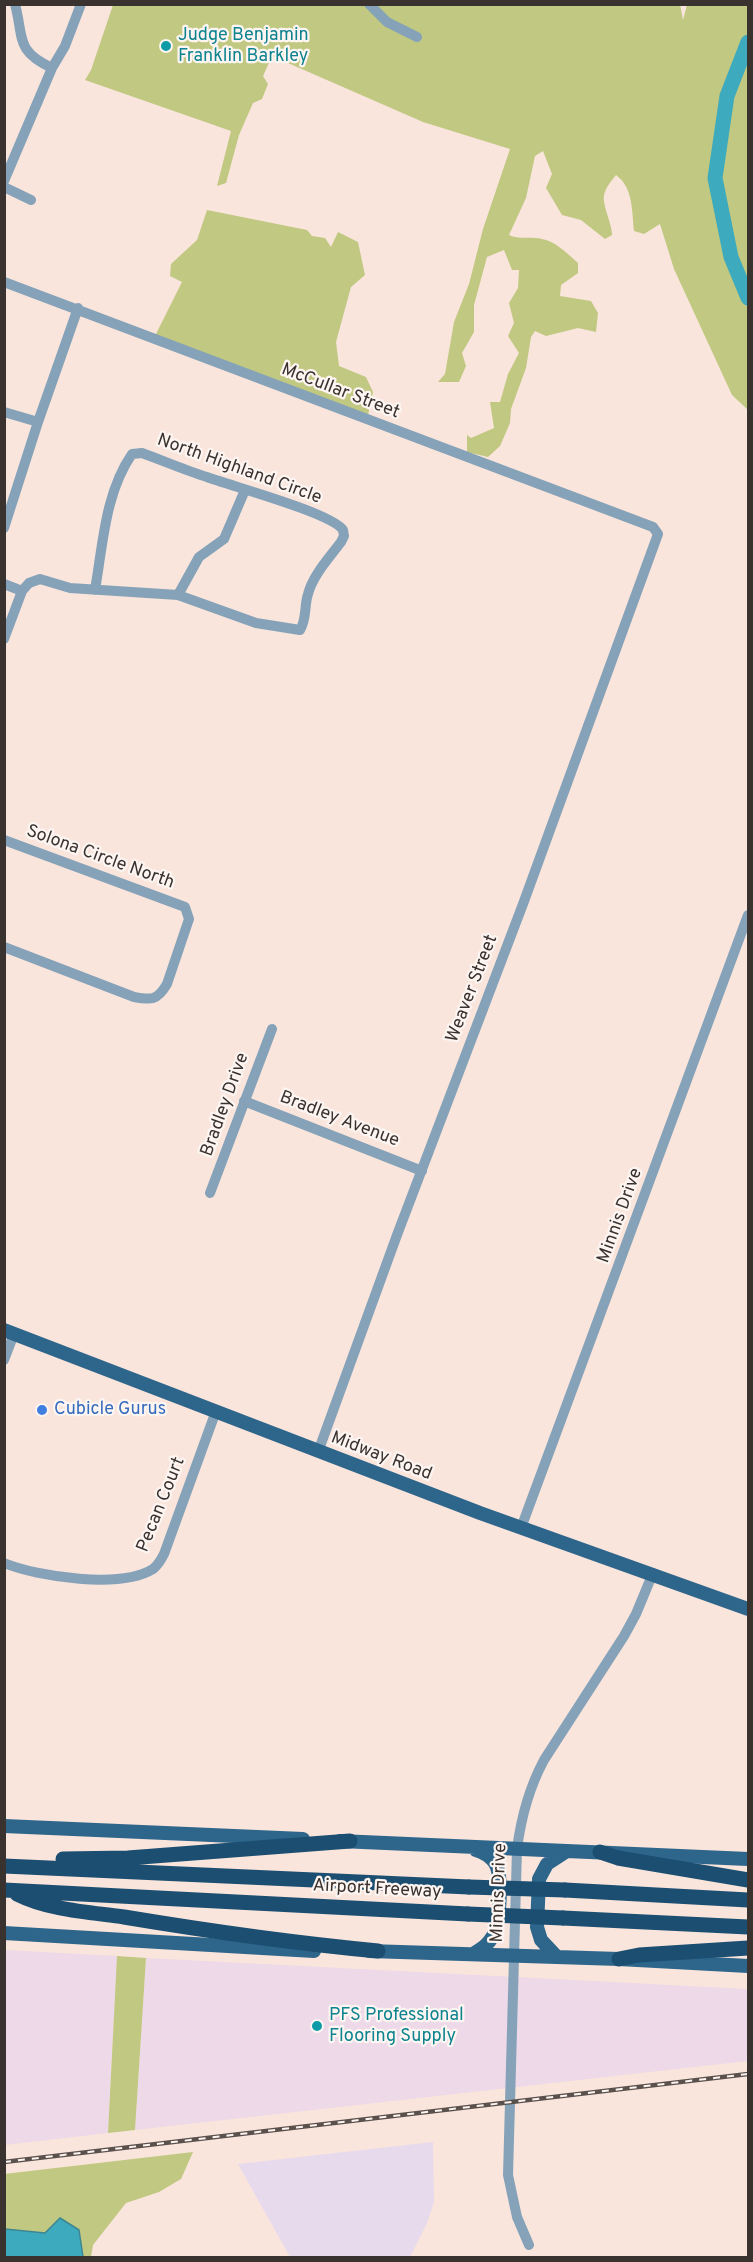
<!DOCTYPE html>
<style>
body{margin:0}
#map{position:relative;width:753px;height:2262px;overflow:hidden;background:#f9e5dc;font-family:Overpass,sans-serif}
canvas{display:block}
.frame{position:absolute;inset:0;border:6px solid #39322e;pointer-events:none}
</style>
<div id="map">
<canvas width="753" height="2262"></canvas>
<div class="frame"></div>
</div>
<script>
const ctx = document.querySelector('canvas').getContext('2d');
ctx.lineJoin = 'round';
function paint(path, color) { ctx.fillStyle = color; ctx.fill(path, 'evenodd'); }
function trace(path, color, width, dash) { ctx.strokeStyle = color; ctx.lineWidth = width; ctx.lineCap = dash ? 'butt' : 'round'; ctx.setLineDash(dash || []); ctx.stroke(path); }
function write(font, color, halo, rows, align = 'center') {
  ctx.font = font + ' Overpass,sans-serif'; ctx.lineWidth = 4.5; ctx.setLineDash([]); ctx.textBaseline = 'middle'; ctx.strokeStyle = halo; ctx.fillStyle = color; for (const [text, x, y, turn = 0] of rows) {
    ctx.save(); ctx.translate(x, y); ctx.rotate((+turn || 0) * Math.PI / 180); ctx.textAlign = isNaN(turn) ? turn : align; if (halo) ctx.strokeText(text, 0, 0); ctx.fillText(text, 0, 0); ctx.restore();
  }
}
const commercial = new Path2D(`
 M 5,1950 L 117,1956 L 108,2133 L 5,2145 Z
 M 146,1958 L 748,1989 L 748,2061 L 135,2130 Z`);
const industrial = new Path2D(`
 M 433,2142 L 434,2202 L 427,2223 L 410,2257 L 290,2257 L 238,2164 Z`);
const green = new Path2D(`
 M 680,4 L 683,20 L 687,5 L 748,5 L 748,410 L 732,395 L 674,269 L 660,224 L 644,234 L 634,231 C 632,211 633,187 616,175 C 612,180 607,186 605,192 C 600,202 612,222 612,235 L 605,239 L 581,220 L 562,215 L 546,188 L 552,174 L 543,151 L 535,156 L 526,198 L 509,235 C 519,240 530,236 542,239 C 555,241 568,254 578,263 L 578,273 L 561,285 L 560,296 L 591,301 L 598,313 L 596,332 L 578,328 L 546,336 L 535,331 L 531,337 L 526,368 L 511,409 L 510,423 L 500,446 L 488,457 L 467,452 L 467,435 L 471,438 L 494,428 L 490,402 L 500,402 L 508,374 L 519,353 L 508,336 L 514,323 L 509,303 L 518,288 L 519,270 L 512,270 L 504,250 L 487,257 L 474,305 L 474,332 L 462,353 L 466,366 L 459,382 L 438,382 L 445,374 L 454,322 L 469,284 L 483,229 L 510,149 L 423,122 L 272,56 L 263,76 L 268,84 L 262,99 L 253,103 L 239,135 L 226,183 L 217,186 L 231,131 L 85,80 L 91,70 L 113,5 Z
 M 207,210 L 307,230 L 312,236 L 325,238 L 331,247 L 338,232 L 358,242 L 365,275 L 351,287 L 336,342 L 339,366 L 366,377 L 373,392 L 367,420 L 154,338 L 182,282 L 170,276 L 171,264 L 197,240 Z
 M 117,1956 L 146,1958 L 135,2130 L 108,2133 Z
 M 193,2152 L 181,2179 L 159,2192 L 126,2203 L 93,2245 L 91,2257 L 83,2257 L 79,2230 L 46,2233 L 5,2229 L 4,2174 Z`);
const water = new Path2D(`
 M 60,2218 L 79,2230 L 83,2257 L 5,2257 L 5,2229 L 45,2233 Z`);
const river = new Path2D(`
 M 748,42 L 727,96 L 715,178 L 731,257 L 748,298`);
const minor = new Path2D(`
 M 15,4 C 24,38 15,51 52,68
 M 369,4 L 387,22 L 417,37
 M 4,181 L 52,68 L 65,46 L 81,4
 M 4,187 L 31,200
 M 4,282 L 653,527 L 658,534 L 523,904 L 397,1235 L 318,1452
 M 4,412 L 38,422
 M 4,528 L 38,422 L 78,308
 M 4,584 L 22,591
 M 178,595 L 199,557 L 224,539 L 245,490
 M 4,639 L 22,591 L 29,583 L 40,579 L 70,588 L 178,595 L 256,623 L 300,630 C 307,619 304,606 308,594 C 313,575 329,558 341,542 L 344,536 L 343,530 C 332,513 231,486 207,477 C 185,470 164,461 142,453 L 132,454 C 105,493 103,544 95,590
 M 4,840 L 185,907 L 189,919 L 167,984 C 157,1001 151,1000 134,997 L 4,947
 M 244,1101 L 422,1171
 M 210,1193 L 272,1029
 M 4,1360 L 14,1334
 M 521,1528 L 748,915
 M 4,1563 C 38,1577 121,1589 153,1569 C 158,1565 161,1560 164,1554 L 216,1411
 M 529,2245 L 517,2217 L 508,2175 L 517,1849 C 521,1818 529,1788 544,1760 L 624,1636 L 636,1614 L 653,1573`);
const major = new Path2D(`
 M 4,1330 L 480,1513 L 748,1609
 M 4,1826 L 303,1839
 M 340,1841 L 748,1859
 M 4,1933 L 314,1951
 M 369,1951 L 619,1959 L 748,1966
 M 473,1954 C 481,1949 488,1945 493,1936 C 500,1923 503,1875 495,1863 C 490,1856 483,1852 476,1850
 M 557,1957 L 541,1940 L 537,1927 L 539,1879 L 547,1864 L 567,1851`);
const highway = new Path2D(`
 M 600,1852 L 618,1858 L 748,1880
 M 63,1859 L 128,1858 L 350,1841
 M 4,1866 L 469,1887
 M 4,1890 L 468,1914
 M 565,1890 L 748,1900
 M 17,1894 C 49,1910 88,1912 124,1917 C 208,1931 293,1943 378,1951
 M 563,1918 L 748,1927
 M 619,1959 L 639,1955 L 748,1948`);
const rail = new Path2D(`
 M 4,2162 L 748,2074`);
const highwayBridge = new Path2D(`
 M 469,1887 L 565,1890
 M 468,1914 L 563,1918`);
const markers = [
 [166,46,6,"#0f9aa8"],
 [42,1410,6,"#3f7fe0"],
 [317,2026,6,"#0f9aa8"]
];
const cultureNames = [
 ["Judge Benjamin",178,36],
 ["Franklin Barkley",178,57],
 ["PFS Professional",329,2016],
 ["Flooring Supply",329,2037]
];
const streetNames = [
 ["McCullar Street",340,392,21],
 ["North Highland Circle",239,470,20],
 ["Solona Circle North",100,858,20],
 ["Weaver Street",473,989,-69],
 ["Bradley Drive",226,1105,-70],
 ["Bradley Avenue",339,1120,21],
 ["Minnis Drive",621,1216,-70],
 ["Midway Road",381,1457,21],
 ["Pecan Court",162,1505,-68],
 ["Airport Freeway",377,1890,3],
 ["Minnis Drive",500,1893,-88]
];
const shopNames = [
 ["Cubicle Gurus",54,1410]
];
paint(commercial, '#edd9e8');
paint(industrial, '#e8daed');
paint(green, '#c1c881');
paint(water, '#3eaabd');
trace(water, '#3c8692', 1.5);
trace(river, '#3eaabd', 15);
trace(minor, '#86a2b8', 10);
trace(major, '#2e658b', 14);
trace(highway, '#1b4e71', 15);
trace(rail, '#5a504c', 4.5);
trace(rail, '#fdf5f1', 2, [7]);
trace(highwayBridge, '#1b4e71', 15);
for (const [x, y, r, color] of markers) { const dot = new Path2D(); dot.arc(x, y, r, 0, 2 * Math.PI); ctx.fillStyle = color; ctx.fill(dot); trace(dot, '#fdf5f1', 2); }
write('18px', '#0d838f', '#fdf5f1', cultureNames, 'left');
write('18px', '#39322e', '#fdf5f1', streetNames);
write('18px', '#366cbe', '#fdf5f1', shopNames, 'left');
</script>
